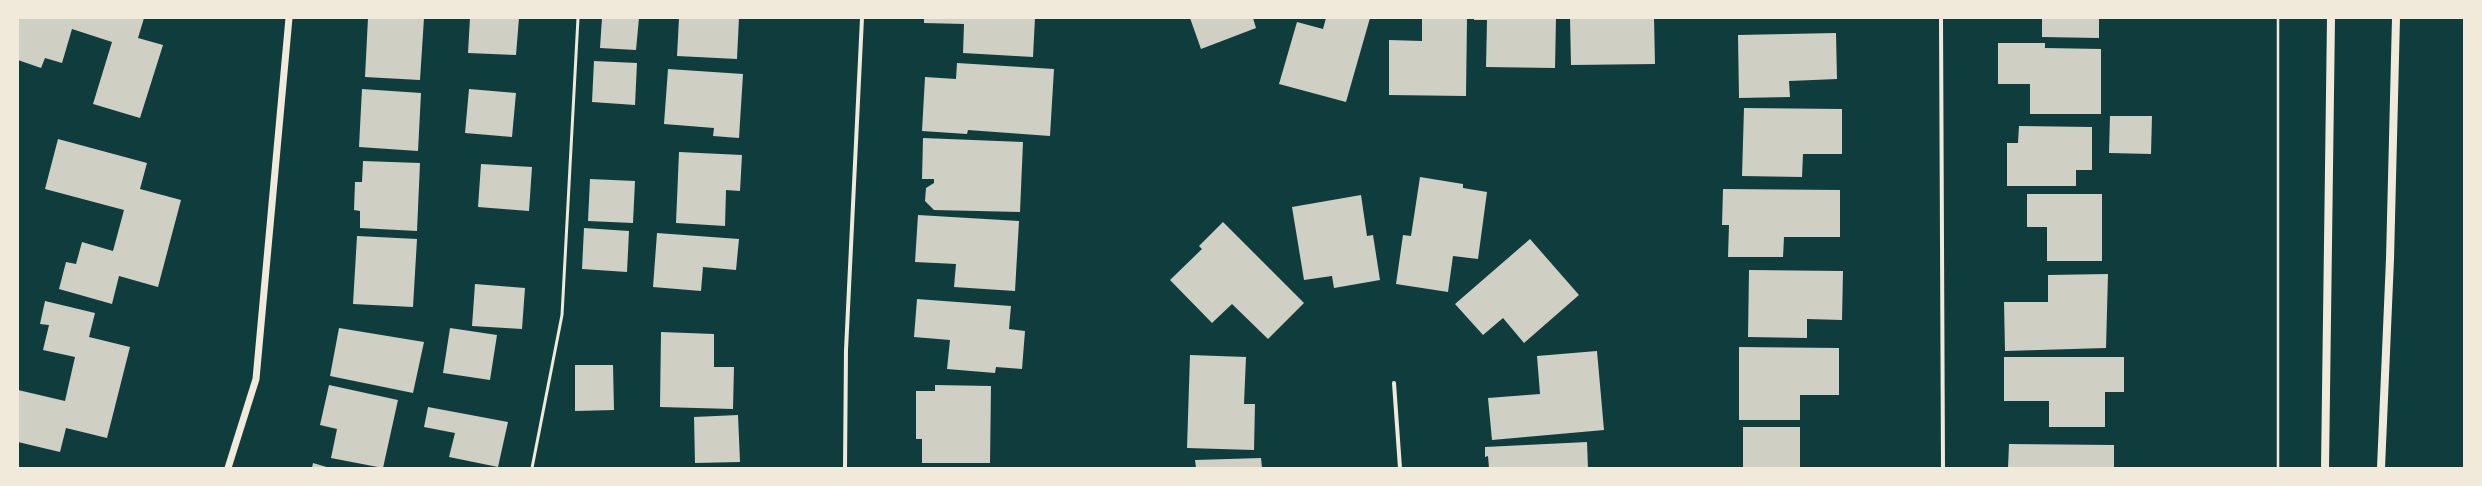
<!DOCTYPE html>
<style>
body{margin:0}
#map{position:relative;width:2482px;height:486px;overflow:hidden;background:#0f3d3e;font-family:Inter,sans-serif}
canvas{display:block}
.frame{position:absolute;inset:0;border:19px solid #f1e9da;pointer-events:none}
</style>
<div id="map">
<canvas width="2482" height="486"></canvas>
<div class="frame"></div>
</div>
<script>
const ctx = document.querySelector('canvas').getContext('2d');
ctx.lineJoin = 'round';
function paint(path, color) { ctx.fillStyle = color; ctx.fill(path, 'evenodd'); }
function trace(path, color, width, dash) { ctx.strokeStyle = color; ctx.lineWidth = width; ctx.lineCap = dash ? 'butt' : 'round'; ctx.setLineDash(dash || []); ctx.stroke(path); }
const building = new Path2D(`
 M 18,18 L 144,18 L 138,38 L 163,45 L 140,118 L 93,104 L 112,42 L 72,29 L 62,63 L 45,58 L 41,68 L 18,60 Z
 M 368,18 L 424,18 L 420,80 L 365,77 Z
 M 470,18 L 519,18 L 516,55 L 468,53 Z
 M 602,18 L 639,18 L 636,50 L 600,48 Z
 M 679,18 L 739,18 L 737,59 L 677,56 Z
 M 924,18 L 1035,18 L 1033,57 L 963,53 L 964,24 L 924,23 Z
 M 1190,18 L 1253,18 L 1256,28 L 1201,49 Z
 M 1326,18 L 1370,18 L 1346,102 L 1279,84 L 1297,22 L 1323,29 Z
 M 1422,18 L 1467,18 L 1466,96 L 1389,95 L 1389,40 L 1422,41 Z
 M 1474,18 L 1556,18 L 1555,68 L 1486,67 L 1487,20 L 1474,20 Z
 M 1570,18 L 1654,18 L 1655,64 L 1571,65 Z
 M 2042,18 L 2099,18 L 2099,38 L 2042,37 Z
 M 1836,33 L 1837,79 L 1789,81 L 1790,97 L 1739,98 L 1738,35 Z
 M 1998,43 L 2045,43 L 2045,48 L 2101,49 L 2101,114 L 2030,114 L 2030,84 L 1998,84 Z
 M 594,61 L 637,63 L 635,105 L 592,102 Z
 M 957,63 L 1054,69 L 1050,136 L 968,130 L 967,134 L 922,131 L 925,77 L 956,79 Z
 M 668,69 L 743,74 L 739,138 L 713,136 L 714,128 L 664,124 Z
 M 362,89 L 421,93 L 418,151 L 359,147 Z
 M 469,89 L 516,93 L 512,137 L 465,133 Z
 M 1744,108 L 1842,109 L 1842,154 L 1803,154 L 1802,177 L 1742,176 Z
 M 2110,116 L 2152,116 L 2151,154 L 2109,153 Z
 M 2019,126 L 2092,127 L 2092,170 L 2076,170 L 2076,186 L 2007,186 L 2007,143 L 2018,143 Z
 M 923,138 L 1023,142 L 1020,212 L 934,210 L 925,201 L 926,188 L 934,183 L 934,179 L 922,179 Z
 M 58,139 L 147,163 L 140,189 L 181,200 L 158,287 L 119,276 L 112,304 L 59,289 L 66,262 L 76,264 L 82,242 L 113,251 L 124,210 L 45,189 Z
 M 679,152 L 742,155 L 740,191 L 726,190 L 725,226 L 676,223 Z
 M 363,161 L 420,163 L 417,231 L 360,228 L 360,211 L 354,210 L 355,182 L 362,182 Z
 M 481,164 L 532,167 L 529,211 L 478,207 Z
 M 1420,177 L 1463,184 L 1463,188 L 1487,192 L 1478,259 L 1453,256 L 1448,292 L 1396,284 L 1403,235 L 1411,236 Z
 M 590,179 L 635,181 L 633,223 L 588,221 Z
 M 1723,189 L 1840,190 L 1840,237 L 1784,237 L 1783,257 L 1728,257 L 1729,225 L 1722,225 Z
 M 2027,194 L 2102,194 L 2102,261 L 2047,261 L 2047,227 L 2027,227 Z
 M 1361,195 L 1367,236 L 1373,235 L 1380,280 L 1334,288 L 1332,276 L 1304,280 L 1292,207 Z
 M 918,215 L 1019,221 L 1015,291 L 954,287 L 956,264 L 915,262 Z
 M 1223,222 L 1304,303 L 1268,339 L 1232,304 L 1212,323 L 1170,280 L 1202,249 L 1199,246 Z
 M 584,228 L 629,231 L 627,272 L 582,269 Z
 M 657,233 L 739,239 L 736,270 L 703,267 L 701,291 L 653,287 Z
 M 357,236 L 417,239 L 413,307 L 353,304 Z
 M 1530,239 L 1579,295 L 1524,343 L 1503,318 L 1483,335 L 1455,304 Z
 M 1749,270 L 1843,271 L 1842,320 L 1807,319 L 1807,338 L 1748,337 Z
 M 2108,274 L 2106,348 L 2005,351 L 2004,302 L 2048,302 L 2048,275 Z
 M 475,284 L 525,288 L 522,329 L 472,326 Z
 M 917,299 L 1011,306 L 1009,329 L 1025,331 L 1022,369 L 996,367 L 995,373 L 947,369 L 950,340 L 914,337 Z
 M 45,301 L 95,313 L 89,337 L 130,347 L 107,438 L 66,428 L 60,452 L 18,442 L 18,390 L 65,401 L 75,357 L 43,350 L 49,325 L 40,324 Z
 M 339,328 L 424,342 L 413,393 L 330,376 Z
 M 450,328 L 497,335 L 490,380 L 443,373 Z
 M 661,332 L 714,334 L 714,367 L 734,367 L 733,409 L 660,407 Z
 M 1739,347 L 1839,348 L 1839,395 L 1800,395 L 1800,420 L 1739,420 Z
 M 1597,351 L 1604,430 L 1492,440 L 1488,398 L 1540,394 L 1537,356 Z
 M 1190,355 L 1246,357 L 1244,404 L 1255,404 L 1254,450 L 1187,448 Z
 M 2004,357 L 2124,357 L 2124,392 L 2105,392 L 2105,427 L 2049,427 L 2049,401 L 2004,401 Z
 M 575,365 L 613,365 L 614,410 L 575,411 Z
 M 329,385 L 398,400 L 383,468 L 331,458 L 337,429 L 320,425 Z
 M 935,385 L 991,386 L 990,463 L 922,463 L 922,439 L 916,439 L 916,391 L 935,391 Z
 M 428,407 L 508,422 L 498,467 L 449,457 L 455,433 L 424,427 Z
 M 738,415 L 740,462 L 695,463 L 694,417 Z
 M 1743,427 L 1800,427 L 1800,468 L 1743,468 Z
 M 1587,442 L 1588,468 L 1489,468 L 1488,456 L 1485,457 L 1485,447 Z
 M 2009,444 L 2114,445 L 2114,468 L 2008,468 Z
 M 1261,458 L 1262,468 L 1196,468 L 1195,460 Z
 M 313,463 L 330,468 L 312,468 Z`);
const path = new Path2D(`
 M 2278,18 L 2278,468`);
const service = new Path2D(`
 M 532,468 L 562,315 L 578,18`);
const minor = new Path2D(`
 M 1941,18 L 1943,468
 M 1394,383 L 1400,468
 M 845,468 L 846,350 L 862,18`);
const tertiary = new Path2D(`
 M 228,468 L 256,379 L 289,18`);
const secondary = new Path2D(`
 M 2325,468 L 2331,18
 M 2381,468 L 2390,259 L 2396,18`);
paint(building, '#cfcfc3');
trace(path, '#f1e9da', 2.5);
trace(service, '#f1e9da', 3);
trace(minor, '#f1e9da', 4);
trace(tertiary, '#f1e9da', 7);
trace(secondary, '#f1e9da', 8);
</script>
